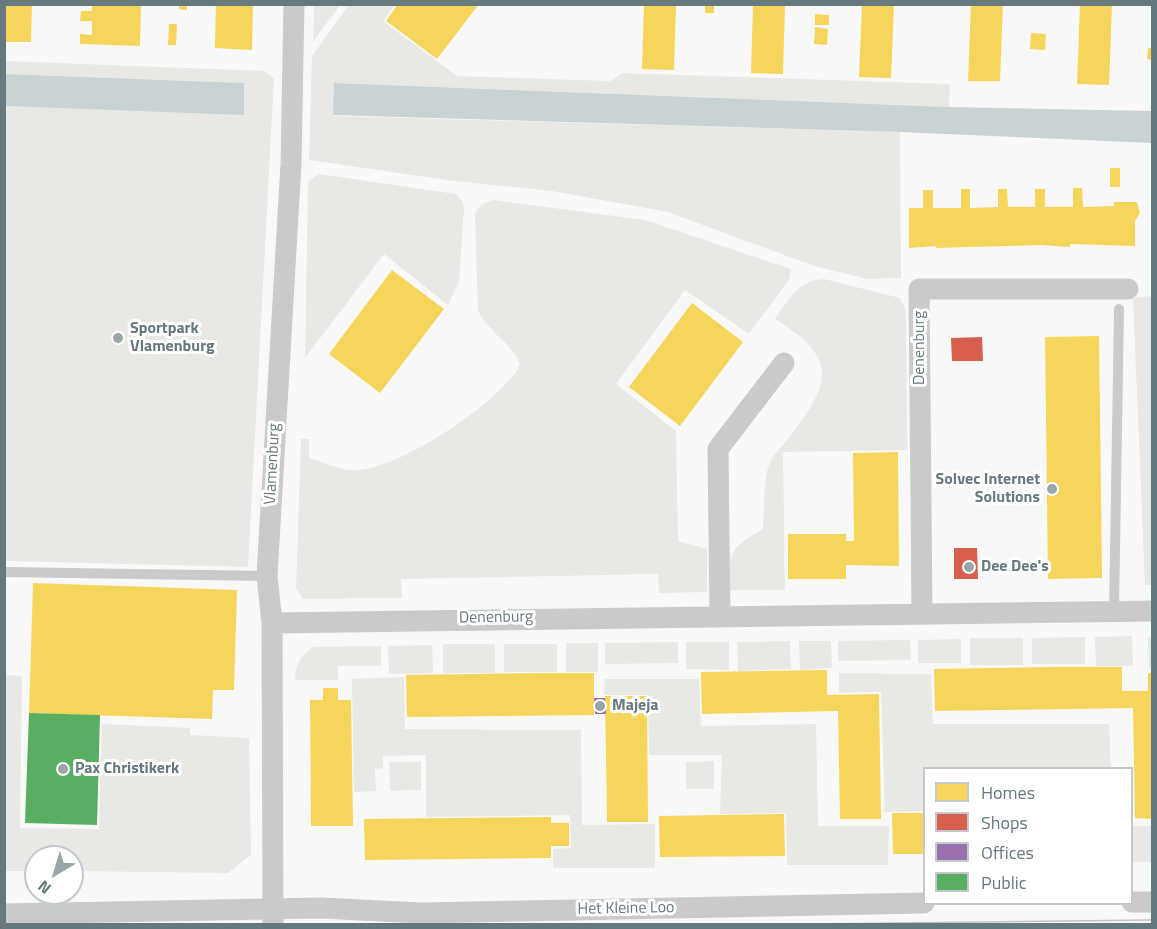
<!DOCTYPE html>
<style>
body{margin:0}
#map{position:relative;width:1157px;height:929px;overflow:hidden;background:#f8f8f8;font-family:"Titillium Web",sans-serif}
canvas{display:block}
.frame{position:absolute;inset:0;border:6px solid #66797e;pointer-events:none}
.legend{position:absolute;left:923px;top:767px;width:210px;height:138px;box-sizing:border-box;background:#fff;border:2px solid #c2c9cb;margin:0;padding:8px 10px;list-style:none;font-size:18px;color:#66797e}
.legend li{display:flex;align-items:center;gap:12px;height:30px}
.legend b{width:30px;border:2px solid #c2c9cb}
.north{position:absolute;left:24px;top:845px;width:60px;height:60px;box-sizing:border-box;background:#fff;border:2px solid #c2c9cb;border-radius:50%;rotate:218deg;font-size:16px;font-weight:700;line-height:24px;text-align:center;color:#66797e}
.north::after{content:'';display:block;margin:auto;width:21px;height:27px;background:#99a5a9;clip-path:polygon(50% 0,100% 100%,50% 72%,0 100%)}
</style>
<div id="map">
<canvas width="1157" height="929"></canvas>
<div class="frame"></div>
<ul class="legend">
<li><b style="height:16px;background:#f6d55c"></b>Homes</li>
<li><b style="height:16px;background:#d6604d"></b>Shops</li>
<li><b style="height:16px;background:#9970ab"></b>Offices</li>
<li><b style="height:16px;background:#5aae61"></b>Public</li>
</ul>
<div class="north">N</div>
</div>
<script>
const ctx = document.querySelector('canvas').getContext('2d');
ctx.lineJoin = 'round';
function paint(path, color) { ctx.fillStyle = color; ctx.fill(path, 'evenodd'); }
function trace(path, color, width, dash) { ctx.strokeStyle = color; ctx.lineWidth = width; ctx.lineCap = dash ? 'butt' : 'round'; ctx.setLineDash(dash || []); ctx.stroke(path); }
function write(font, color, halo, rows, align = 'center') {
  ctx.font = font + ' "Titillium Web",sans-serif'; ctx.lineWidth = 6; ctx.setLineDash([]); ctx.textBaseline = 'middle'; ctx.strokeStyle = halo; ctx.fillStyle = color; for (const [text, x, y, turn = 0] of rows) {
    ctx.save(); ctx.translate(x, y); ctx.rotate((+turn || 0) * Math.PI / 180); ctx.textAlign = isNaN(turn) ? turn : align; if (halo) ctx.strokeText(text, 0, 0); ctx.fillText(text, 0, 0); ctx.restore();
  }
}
const green = new Path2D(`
 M 314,5 L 340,5 L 313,42 Z
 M 349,5 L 395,5 L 383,21 L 457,76 L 610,81 L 622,73 L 950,84 L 949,107 L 335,83 L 334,116 L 900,132 L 901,278 L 868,279 L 814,266 L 668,212 L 552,191 L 454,181 L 309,160 L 312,56 Z
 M 5,61 L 264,71 L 274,78 L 248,567 L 5,561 L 5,106 L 244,114 L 243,83 L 5,74 Z
 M 319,174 L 456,194 L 463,202 L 464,209 L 459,282 L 448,305 L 384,254 L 305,358 L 308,182 Z
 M 493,200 L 645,220 L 791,269 L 789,280 L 749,334 L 685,290 L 616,384 L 676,431 L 678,541 L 707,549 L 707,592 L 659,593 L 658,574 L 401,579 L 402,598 L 303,599 L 296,588 L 301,439 L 309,439 L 309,458 C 323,462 338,470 353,470 C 395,473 502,401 520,365 C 513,343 487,332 478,310 L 475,213 L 482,204 Z
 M 824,279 L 900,298 L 906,311 L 907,450 L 783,452 L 785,590 L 728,590 C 731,552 728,549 763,529 C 764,514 764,477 769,465 C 772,456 782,447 788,439 C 831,384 840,359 775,319 C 789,300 798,280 824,279 Z
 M 1152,296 L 1152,585 L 1145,585 L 1133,298 Z
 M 1132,636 L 1133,666 L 1096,666 L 1095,637 Z
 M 1085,637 L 1085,664 L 1032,664 L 1032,638 Z
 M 1148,637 L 1152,637 L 1152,669 L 1149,669 Z
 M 970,638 L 1023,638 L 1023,665 L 970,665 Z
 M 961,639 L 961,663 L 918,663 L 918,640 Z
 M 910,640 L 911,660 L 838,661 L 838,641 Z
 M 790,641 L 791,669 L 738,671 L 737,642 Z
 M 799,641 L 831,641 L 832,668 L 800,670 Z
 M 678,642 L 678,663 L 605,664 L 605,643 Z
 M 686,642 L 729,642 L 729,670 L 686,669 Z
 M 566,643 L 598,643 L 598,672 L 566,672 Z
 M 443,644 L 495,644 L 495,673 L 443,673 Z
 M 504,644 L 557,644 L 557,672 L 504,672 Z
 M 432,645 L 433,673 L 389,674 L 388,646 Z
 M 381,646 L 381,666 L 338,666 L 338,680 L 295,680 C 296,664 300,655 314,647 Z
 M 839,673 L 931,674 L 933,724 L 1109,724 L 1111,768 L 924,768 L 924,811 L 885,812 L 881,692 L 839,693 Z
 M 5,675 L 22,676 L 20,828 L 99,829 L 102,724 L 190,728 L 190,735 L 249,738 L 251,855 L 228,873 L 72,871 L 72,857 L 36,857 L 36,871 L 5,871 Z
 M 404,677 L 405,729 L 581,730 L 582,825 L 655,824 L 655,868 L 553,868 L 553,849 L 571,848 L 570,815 L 426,817 L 426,755 L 383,756 L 383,768 L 375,769 L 376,791 L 354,792 L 352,679 Z
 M 605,679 L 699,679 L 701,726 L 816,724 L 818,826 L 889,826 L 888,865 L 787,865 L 786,813 L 720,814 L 722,755 L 649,755 L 648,695 L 604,695 Z
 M 714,761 L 714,789 L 686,789 L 686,762 Z
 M 421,762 L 421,790 L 390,791 L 389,762 Z
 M 1132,826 L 1152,826 L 1152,862 L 1132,862 Z`);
const water = new Path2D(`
 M 5,74 L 244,83 L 244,115 L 5,106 Z
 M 334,83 L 949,107 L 1152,111 L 1152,143 L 900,132 L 333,115 Z`);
const homes = new Path2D(`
 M 4,4 L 32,4 L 31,42 L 4,42 Z
 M 92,4 L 141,4 L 140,46 L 80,44 L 80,34 L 92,35 L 92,21 L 80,21 L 81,11 L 92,11 Z
 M 179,4 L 187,4 L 187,10 L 179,9 Z
 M 216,4 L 253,4 L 252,50 L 215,48 Z
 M 398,4 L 479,4 L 437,59 L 386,21 Z
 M 644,4 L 676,4 L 674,70 L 642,69 Z
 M 705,4 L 714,4 L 714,13 L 705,13 Z
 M 753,4 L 785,4 L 783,74 L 751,73 Z
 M 862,4 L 894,4 L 891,78 L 859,77 Z
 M 971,4 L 1003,4 L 1000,81 L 968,81 Z
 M 1080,4 L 1112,4 L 1109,85 L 1077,84 Z
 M 815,14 L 829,15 L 829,25 L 815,25 Z
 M 169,24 L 177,24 L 176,45 L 168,45 Z
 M 815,27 L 828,29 L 827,45 L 814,44 Z
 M 1031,33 L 1046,34 L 1045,50 L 1030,49 Z
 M 1148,48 L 1152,48 L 1152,60 L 1147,59 Z
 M 1110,168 L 1120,168 L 1120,187 L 1110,187 Z
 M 1073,188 L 1082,188 L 1083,207 L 1114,206 L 1114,202 L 1137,202 L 1140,213 L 1135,221 L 1135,246 L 1070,244 L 1070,247 L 1041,245 L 936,248 L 936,246 L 909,248 L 909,208 L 923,208 L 923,190 L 933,190 L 933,208 L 961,208 L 961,189 L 970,189 L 970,208 L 998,207 L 998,189 L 1007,189 L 1008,207 L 1035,207 L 1035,189 L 1045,189 L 1045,207 L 1073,207 Z
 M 392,270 L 444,309 L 380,393 L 329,354 Z
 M 692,303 L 743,342 L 680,426 L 629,387 Z
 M 1099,336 L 1102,578 L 1048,579 L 1045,337 Z
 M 898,452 L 899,566 L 846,565 L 846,579 L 788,579 L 788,534 L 846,534 L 846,541 L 854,541 L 853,453 Z
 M 33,583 L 237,590 L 234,690 L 213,690 L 212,719 L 29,713 Z
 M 1054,667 L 1122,667 L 1122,691 L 1148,691 L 1148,673 L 1152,673 L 1152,819 L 1135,818 L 1133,708 L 935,711 L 934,669 Z
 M 827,670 L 827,695 L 879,694 L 881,819 L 840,819 L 838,711 L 702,714 L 701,672 Z
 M 536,673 L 594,673 L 594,715 L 407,717 L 406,675 Z
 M 323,688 L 338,688 L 338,700 L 351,700 L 353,826 L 311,826 L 310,700 L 323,700 Z
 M 605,696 L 647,696 L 648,822 L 607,822 Z
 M 892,813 L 924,813 L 924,854 L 893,854 Z
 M 784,814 L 785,856 L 660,857 L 659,816 Z
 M 547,817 L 551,817 L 551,823 L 569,823 L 569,846 L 551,846 L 551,858 L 365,860 L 364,819 Z`);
const shops = new Path2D(`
 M 982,337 L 983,361 L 952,361 L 951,338 Z
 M 954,548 L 977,548 L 978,579 L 954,579 Z`);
const offices = new Path2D(`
 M 594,698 L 605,698 L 606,714 L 595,714 Z`);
const public = new Path2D(`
 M 29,713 L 100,715 L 97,825 L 25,823 Z`);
const service = new Path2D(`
 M 4,572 L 267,576
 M 1114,611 L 1119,309`);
const minor = new Path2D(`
 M 922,614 L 919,289 L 1128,289
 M 720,616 L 718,449 L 784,363
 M 272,623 L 1152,611
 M 1132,902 L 1152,902
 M 4,914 L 320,908 L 421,913 L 924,903
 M 273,924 L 272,623 L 267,576 L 291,164 L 294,4`);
const tram = new Path2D(`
 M 808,924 L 1152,920`);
const markers = [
 [118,338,6,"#99a5a9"],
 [1052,489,6,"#99a5a9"],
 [969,567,6,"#99a5a9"],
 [600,706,6,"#99a5a9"],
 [63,769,6,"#99a5a9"]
];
const poiNames = [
 ["Sportpark",130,329],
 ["Vlamenburg",130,347],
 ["Solvec Internet",1040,480,"right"],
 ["Solutions",1040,498,"right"],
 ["Dee Dee's",981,567],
 ["Majeja",612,706],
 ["Pax Christikerk",75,769]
];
const streetNames = [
 ["Denenburg",920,348,-90],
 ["Vlamenburg",273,464,-87],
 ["Denenburg",496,618,-1],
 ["Het Kleine Loo",626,909,-1]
];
paint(green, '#e8e9e5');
paint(water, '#cad3d4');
paint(homes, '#f6d55c');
paint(shops, '#d6604d');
paint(offices, '#9970ab');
paint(public, '#5aae61');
trace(service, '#c9cbcb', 10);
trace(minor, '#c9cbcb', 21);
trace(tram, '#bfc1c2', 1.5);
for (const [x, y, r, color] of markers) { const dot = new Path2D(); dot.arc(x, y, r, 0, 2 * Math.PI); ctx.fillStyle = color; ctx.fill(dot); trace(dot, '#fff', 2); }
write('bold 16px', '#66797e', '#fff', poiNames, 'left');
write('16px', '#66797e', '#fff', streetNames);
</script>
